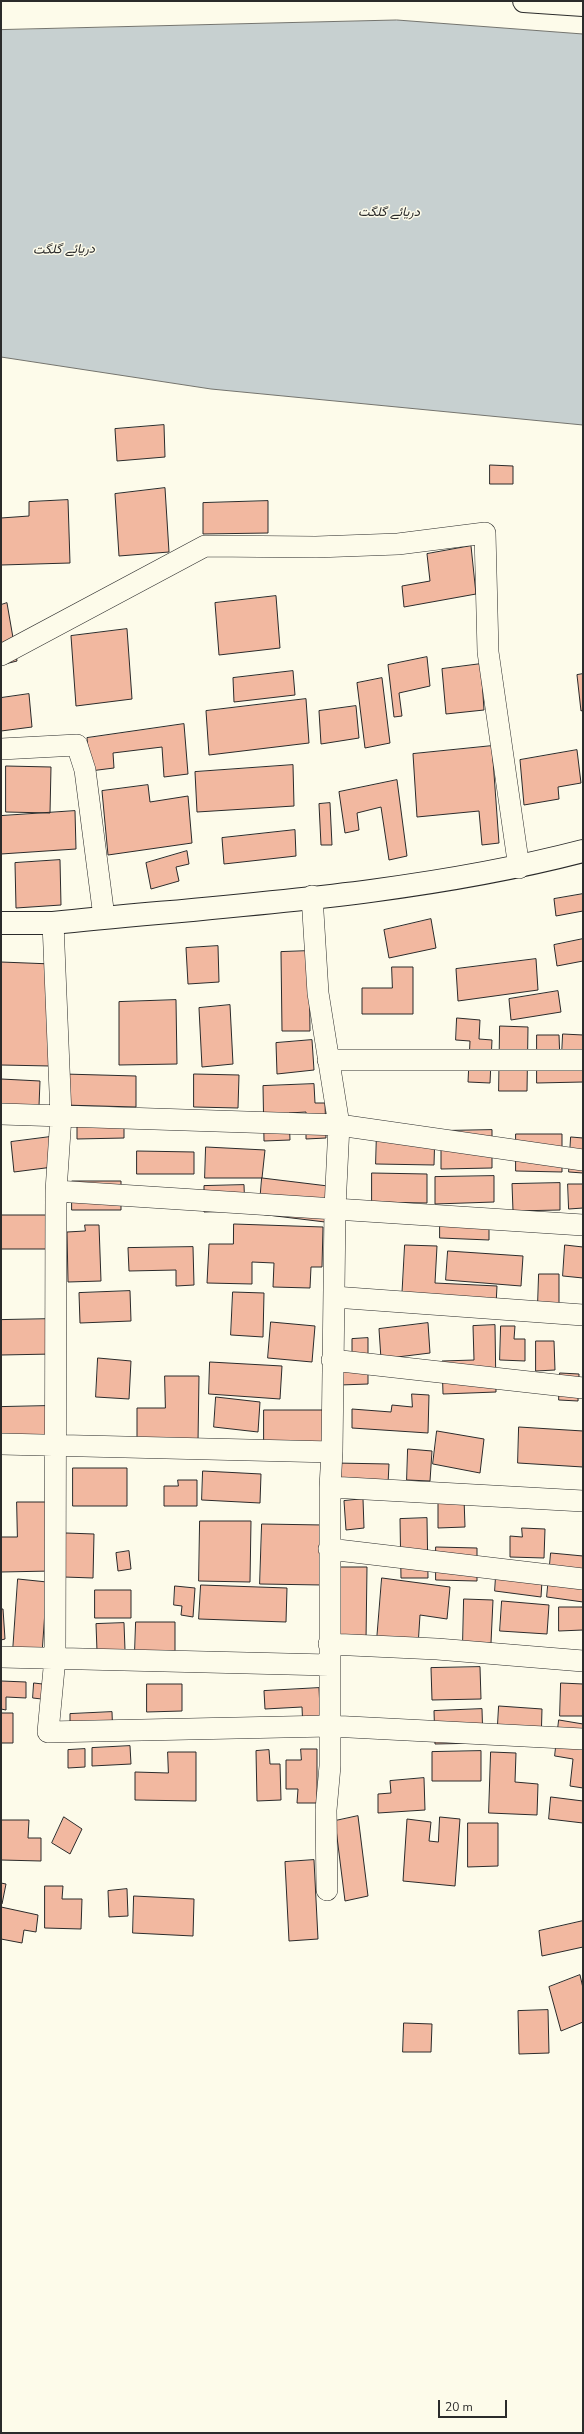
<!DOCTYPE html>
<meta charset="utf-8">
<style>
body{margin:0}
#map{position:relative;width:584px;height:2434px;overflow:hidden;background:#fdfbea;font-family:"Nunito Sans",sans-serif}
canvas{display:block}
.frame{position:absolute;inset:0;border:2px solid #2b2b2b;pointer-events:none}
.scale{position:absolute;left:438px;top:2400px;width:69px;height:18px;box-sizing:border-box;border:2px solid #2b2b2b;border-top:0;padding-left:5px;font-size:12px;line-height:14px;white-space:nowrap;color:#2b2b2b;-webkit-text-stroke:3px #fdfbea;paint-order:stroke}
</style>
<div id="map">
<canvas width="584" height="2434"></canvas>
<div class="frame"></div>
<div class="scale">20 m</div>
</div>
<script>
const ctx = document.querySelector('canvas').getContext('2d');
ctx.lineJoin = 'round';
function paint(path, color) { ctx.fillStyle = color; ctx.fill(path, 'evenodd'); }
function trace(path, color, width, dash) { ctx.strokeStyle = color; ctx.lineWidth = width; ctx.lineCap = dash ? 'butt' : 'round'; ctx.setLineDash(dash || []); ctx.stroke(path); }
function write(font, color, halo, rows, align = 'center') {
  ctx.font = font + ' "Nunito Sans",Vazirmatn,sans-serif'; ctx.lineWidth = 3; ctx.setLineDash([]); ctx.textBaseline = 'middle'; ctx.strokeStyle = halo; ctx.fillStyle = color; for (const [text, x, y, turn = 0] of rows) {
    ctx.save(); ctx.translate(x, y); ctx.rotate((+turn || 0) * Math.PI / 180); ctx.textAlign = isNaN(turn) ? turn : align; if (halo) ctx.strokeText(text, 0, 0); ctx.fillText(text, 0, 0); ctx.restore();
  }
}
const water = new Path2D(`
 M 397,20 L 583,34 L 583,425 L 211,389 L 1,357 L 1,30 Z`);
const building = new Path2D(`
 M 164,425 L 165,457 L 117,461 L 115,429 Z
 M 490,465 L 513,466 L 513,484 L 490,484 Z
 M 165,488 L 169,552 L 119,556 L 115,494 Z
 M 68,500 L 70,563 L 1,565 L 1,518 L 29,516 L 29,502 Z
 M 268,501 L 268,533 L 203,534 L 203,503 Z
 M 471,546 L 476,594 L 404,607 L 402,586 L 430,581 L 427,554 Z
 M 276,596 L 280,648 L 219,655 L 215,603 Z
 M 7,603 L 17,661 L 1,665 L 1,605 Z
 M 127,629 L 132,699 L 76,706 L 71,636 Z
 M 427,657 L 430,686 L 399,693 L 402,716 L 394,717 L 388,665 Z
 M 481,664 L 484,710 L 446,714 L 442,669 Z
 M 293,671 L 295,695 L 234,702 L 233,678 Z
 M 583,674 L 583,710 L 581,711 L 577,675 Z
 M 382,678 L 390,743 L 365,748 L 357,683 Z
 M 29,694 L 32,727 L 1,731 L 1,698 Z
 M 306,699 L 309,743 L 209,755 L 206,711 Z
 M 356,706 L 359,738 L 321,744 L 319,711 Z
 M 184,724 L 188,774 L 164,777 L 162,747 L 113,753 L 114,768 L 90,771 L 87,738 Z
 M 492,746 L 499,843 L 482,845 L 479,811 L 417,817 L 413,754 Z
 M 577,750 L 581,783 L 558,787 L 559,799 L 524,805 L 520,760 Z
 M 293,765 L 294,806 L 197,812 L 195,772 Z
 M 6,766 L 51,767 L 50,813 L 6,812 Z
 M 397,780 L 407,856 L 389,860 L 381,807 L 357,813 L 359,830 L 345,833 L 339,792 Z
 M 148,785 L 150,802 L 188,796 L 192,843 L 108,855 L 102,791 Z
 M 330,803 L 332,845 L 321,845 L 319,804 Z
 M 75,811 L 76,849 L 1,854 L 1,816 Z
 M 295,830 L 296,856 L 224,864 L 222,838 Z
 M 187,851 L 189,864 L 176,867 L 179,881 L 151,889 L 146,863 Z
 M 60,860 L 61,905 L 16,908 L 15,863 Z
 M 583,894 L 583,911 L 556,916 L 554,899 Z
 M 431,919 L 436,948 L 389,958 L 384,930 Z
 M 583,939 L 583,961 L 557,966 L 554,945 Z
 M 218,946 L 219,982 L 188,984 L 186,948 Z
 M 309,951 L 310,1031 L 282,1031 L 281,952 Z
 M 536,959 L 538,990 L 458,1001 L 456,969 Z
 M 1,962 L 52,964 L 50,1066 L 1,1065 Z
 M 392,967 L 413,967 L 413,1014 L 362,1014 L 362,988 L 392,988 Z
 M 558,991 L 561,1012 L 511,1020 L 509,999 Z
 M 176,1000 L 177,1064 L 119,1065 L 119,1002 Z
 M 230,1005 L 233,1064 L 202,1067 L 199,1008 Z
 M 457,1018 L 480,1020 L 479,1039 L 492,1040 L 490,1083 L 468,1082 L 470,1041 L 456,1040 Z
 M 500,1026 L 528,1027 L 527,1091 L 499,1091 Z
 M 563,1034 L 583,1035 L 583,1056 L 562,1055 Z
 M 537,1035 L 559,1035 L 560,1061 L 583,1061 L 583,1082 L 537,1083 Z
 M 312,1040 L 314,1070 L 277,1074 L 276,1043 Z
 M 64,1074 L 136,1076 L 136,1107 L 63,1105 Z
 M 194,1074 L 239,1075 L 238,1108 L 194,1107 Z
 M 1,1079 L 40,1081 L 39,1106 L 1,1104 Z
 M 314,1084 L 315,1103 L 325,1103 L 326,1138 L 306,1139 L 306,1112 L 289,1113 L 290,1140 L 264,1141 L 263,1086 Z
 M 124,1111 L 124,1138 L 77,1139 L 77,1113 Z
 M 377,1129 L 435,1130 L 434,1165 L 376,1164 Z
 M 492,1130 L 492,1168 L 441,1169 L 441,1131 Z
 M 516,1134 L 562,1134 L 562,1172 L 516,1171 Z
 M 50,1137 L 53,1167 L 14,1172 L 11,1142 Z
 M 571,1137 L 583,1138 L 583,1173 L 569,1172 Z
 M 206,1147 L 265,1150 L 262,1178 L 205,1178 Z
 M 137,1151 L 194,1152 L 194,1174 L 137,1174 Z
 M 372,1173 L 427,1174 L 427,1203 L 372,1202 Z
 M 494,1176 L 494,1202 L 435,1204 L 435,1177 Z
 M 262,1178 L 328,1186 L 325,1222 L 259,1214 Z
 M 72,1181 L 121,1181 L 121,1210 L 72,1210 Z
 M 560,1183 L 560,1210 L 513,1211 L 512,1184 Z
 M 568,1184 L 583,1184 L 583,1208 L 569,1209 Z
 M 244,1185 L 245,1211 L 204,1212 L 204,1186 Z
 M 440,1208 L 489,1229 L 489,1240 L 440,1238 Z
 M 1,1215 L 50,1215 L 49,1249 L 1,1249 Z
 M 234,1224 L 323,1227 L 322,1267 L 311,1267 L 310,1288 L 273,1287 L 274,1263 L 252,1262 L 252,1284 L 207,1283 L 209,1244 L 233,1244 Z
 M 85,1225 L 99,1225 L 101,1281 L 68,1282 L 67,1232 L 85,1231 Z
 M 405,1245 L 437,1246 L 435,1283 L 497,1286 L 496,1305 L 402,1300 Z
 M 565,1245 L 583,1247 L 583,1278 L 563,1276 Z
 M 193,1247 L 194,1285 L 176,1286 L 176,1270 L 129,1271 L 128,1248 Z
 M 448,1251 L 523,1256 L 521,1286 L 446,1280 Z
 M 539,1274 L 559,1274 L 559,1305 L 538,1304 Z
 M 130,1291 L 131,1321 L 80,1323 L 79,1293 Z
 M 233,1292 L 264,1293 L 263,1337 L 231,1335 Z
 M 53,1319 L 53,1354 L 1,1355 L 1,1320 Z
 M 271,1322 L 315,1326 L 312,1362 L 268,1358 Z
 M 428,1323 L 430,1353 L 381,1359 L 379,1329 Z
 M 495,1325 L 496,1392 L 443,1394 L 442,1361 L 474,1360 L 473,1326 Z
 M 501,1326 L 515,1326 L 514,1339 L 525,1339 L 525,1361 L 500,1360 Z
 M 368,1338 L 368,1384 L 340,1385 L 340,1365 L 352,1365 L 352,1339 Z
 M 536,1341 L 554,1341 L 555,1370 L 536,1371 Z
 M 98,1358 L 131,1361 L 129,1399 L 96,1397 Z
 M 210,1362 L 282,1366 L 280,1399 L 209,1394 Z
 M 560,1373 L 579,1374 L 578,1401 L 559,1400 Z
 M 165,1376 L 199,1376 L 198,1442 L 137,1442 L 137,1408 L 165,1408 Z
 M 412,1394 L 429,1395 L 428,1433 L 352,1428 L 352,1409 L 391,1412 L 392,1405 L 412,1407 Z
 M 216,1397 L 260,1402 L 258,1432 L 214,1427 Z
 M 47,1406 L 48,1436 L 1,1437 L 1,1407 Z
 M 264,1410 L 325,1410 L 325,1444 L 264,1445 Z
 M 519,1427 L 583,1431 L 583,1467 L 518,1463 Z
 M 437,1431 L 484,1439 L 480,1473 L 433,1464 Z
 M 408,1449 L 432,1451 L 430,1481 L 407,1480 Z
 M 335,1463 L 389,1464 L 388,1484 L 334,1482 Z
 M 73,1468 L 127,1468 L 127,1506 L 73,1506 Z
 M 203,1471 L 261,1474 L 260,1503 L 202,1500 Z
 M 178,1480 L 197,1480 L 197,1506 L 164,1506 L 164,1486 L 178,1486 Z
 M 464,1498 L 465,1527 L 438,1528 L 438,1500 Z
 M 363,1499 L 364,1528 L 346,1530 L 344,1501 Z
 M 17,1502 L 52,1502 L 52,1571 L 1,1572 L 1,1537 L 17,1537 Z
 M 427,1518 L 428,1578 L 401,1578 L 400,1519 Z
 M 200,1521 L 251,1521 L 250,1582 L 199,1581 Z
 M 262,1524 L 323,1525 L 322,1585 L 260,1584 Z
 M 522,1528 L 545,1529 L 544,1558 L 510,1557 L 510,1536 L 522,1537 Z
 M 66,1533 L 94,1534 L 93,1578 L 64,1577 Z
 M 436,1547 L 477,1548 L 477,1581 L 436,1580 Z
 M 129,1551 L 131,1569 L 118,1571 L 116,1553 Z
 M 551,1553 L 583,1556 L 583,1602 L 547,1597 Z
 M 497,1560 L 543,1565 L 541,1597 L 495,1591 Z
 M 339,1567 L 367,1567 L 366,1640 L 337,1639 Z
 M 382,1578 L 450,1587 L 447,1619 L 420,1615 L 418,1646 L 377,1640 Z
 M 18,1579 L 47,1582 L 42,1654 L 13,1651 Z
 M 201,1585 L 287,1588 L 286,1622 L 199,1619 Z
 M 175,1586 L 195,1588 L 193,1617 L 181,1615 L 182,1606 L 174,1605 Z
 M 95,1590 L 131,1590 L 131,1618 L 95,1618 Z
 M 464,1599 L 493,1600 L 491,1643 L 463,1642 Z
 M 502,1601 L 549,1605 L 547,1634 L 500,1631 Z
 M 559,1607 L 583,1607 L 583,1630 L 559,1631 Z
 M 1,1609 L 3,1609 L 5,1639 L 1,1640 Z
 M 136,1622 L 175,1622 L 175,1651 L 135,1651 Z
 M 124,1623 L 125,1650 L 97,1651 L 96,1624 Z
 M 480,1667 L 481,1699 L 432,1700 L 431,1668 Z
 M 1,1681 L 26,1682 L 26,1698 L 6,1697 L 6,1710 L 1,1709 Z
 M 34,1683 L 51,1685 L 50,1700 L 33,1698 Z
 M 561,1683 L 583,1684 L 583,1716 L 560,1716 Z
 M 147,1684 L 182,1684 L 182,1711 L 147,1712 Z
 M 319,1688 L 321,1729 L 303,1730 L 302,1707 L 265,1709 L 264,1691 Z
 M 499,1706 L 542,1709 L 541,1744 L 497,1741 Z
 M 482,1709 L 483,1743 L 435,1744 L 434,1711 Z
 M 112,1712 L 113,1740 L 70,1726 L 70,1714 Z
 M 1,1713 L 13,1713 L 13,1743 L 1,1743 Z
 M 559,1720 L 583,1724 L 583,1788 L 570,1786 L 573,1759 L 555,1756 Z
 M 130,1746 L 131,1764 L 92,1766 L 92,1748 Z
 M 85,1749 L 85,1767 L 68,1768 L 68,1750 Z
 M 301,1749 L 317,1749 L 317,1803 L 297,1803 L 298,1789 L 286,1789 L 286,1760 L 301,1760 Z
 M 269,1750 L 270,1764 L 280,1764 L 281,1800 L 257,1801 L 256,1751 Z
 M 481,1751 L 481,1781 L 432,1781 L 432,1752 Z
 M 168,1752 L 196,1752 L 196,1801 L 135,1800 L 135,1772 L 168,1773 Z
 M 491,1752 L 516,1753 L 515,1782 L 538,1784 L 537,1815 L 489,1813 Z
 M 424,1778 L 425,1810 L 378,1813 L 378,1794 L 391,1793 L 390,1781 Z
 M 551,1797 L 583,1801 L 583,1823 L 549,1819 Z
 M 358,1816 L 368,1896 L 345,1901 L 335,1821 Z
 M 64,1817 L 82,1829 L 70,1854 L 52,1843 Z
 M 440,1817 L 460,1819 L 455,1886 L 403,1881 L 407,1819 L 431,1822 L 429,1841 L 438,1842 Z
 M 1,1820 L 29,1820 L 28,1838 L 41,1838 L 41,1861 L 1,1860 Z
 M 468,1823 L 498,1823 L 498,1866 L 468,1867 Z
 M 314,1860 L 318,1939 L 289,1941 L 285,1862 Z
 M 1,1883 L 6,1884 L 2,1904 L 1,1903 Z
 M 45,1886 L 63,1886 L 62,1899 L 82,1899 L 81,1929 L 45,1928 Z
 M 127,1889 L 128,1916 L 109,1917 L 108,1891 Z
 M 134,1896 L 194,1899 L 193,1936 L 133,1933 Z
 M 1,1907 L 38,1915 L 36,1932 L 24,1930 L 22,1943 L 1,1939 Z
 M 583,1921 L 583,1947 L 542,1956 L 539,1931 Z
 M 580,1975 L 583,1988 L 583,2022 L 561,2031 L 549,1987 Z
 M 548,2010 L 549,2053 L 519,2054 L 518,2011 Z
 M 404,2023 L 432,2024 L 431,2052 L 403,2052 Z`);
const minor = new Path2D(`
 M 1,655 L 205,546 L 316,547 L 398,544 L 485,533 L 488,652 L 519,868
 M 1,749 L 77,745 L 85,770 L 104,917
 M 312,896 L 318,993 L 339,1125 L 335,1208 L 332,1452 L 330,1487 L 330,1766 L 326,1810 L 327,1890
 M 53,923 L 61,1116 L 56,1191 L 55,1658 L 48,1732 L 330,1726 L 583,1739
 M 328,1060 L 583,1060
 M 1,1114 L 339,1125 L 583,1160
 M 56,1191 L 583,1225
 M 334,1297 L 583,1315
 M 332,1360 L 583,1388
 M 1,1444 L 332,1452
 M 330,1487 L 583,1501
 M 329,1549 L 583,1579
 M 329,1644 L 437,1649 L 583,1661
 M 1,1657 L 329,1665`);
const primary = new Path2D(`
 M 1,923 L 53,923 C 230,905 410,896 583,851`);
const trunk = new Path2D(`
 M 524,1 L 583,5`);
const waterNames = [
 ["دریائے گلگت",389,213],
 ["دریائے گلگت",64,250,-1]
];
paint(water, '#c7d0d0');
trace(water, '#74746e', 1);
paint(building, '#f2b8a0');
trace(building, '#2b2b2b', 1);
trace(minor, '#2b2b2b', 22);
trace(primary, '#2b2b2b', 24);
trace(trunk, '#2b2b2b', 24);
trace(minor, '#fdfbea', 21);
trace(primary, '#fdfbea', 22);
trace(trunk, '#fdfbea', 22);
write('italic 13px', '#2b2b2b', '#fdfbea', waterNames);
</script>
